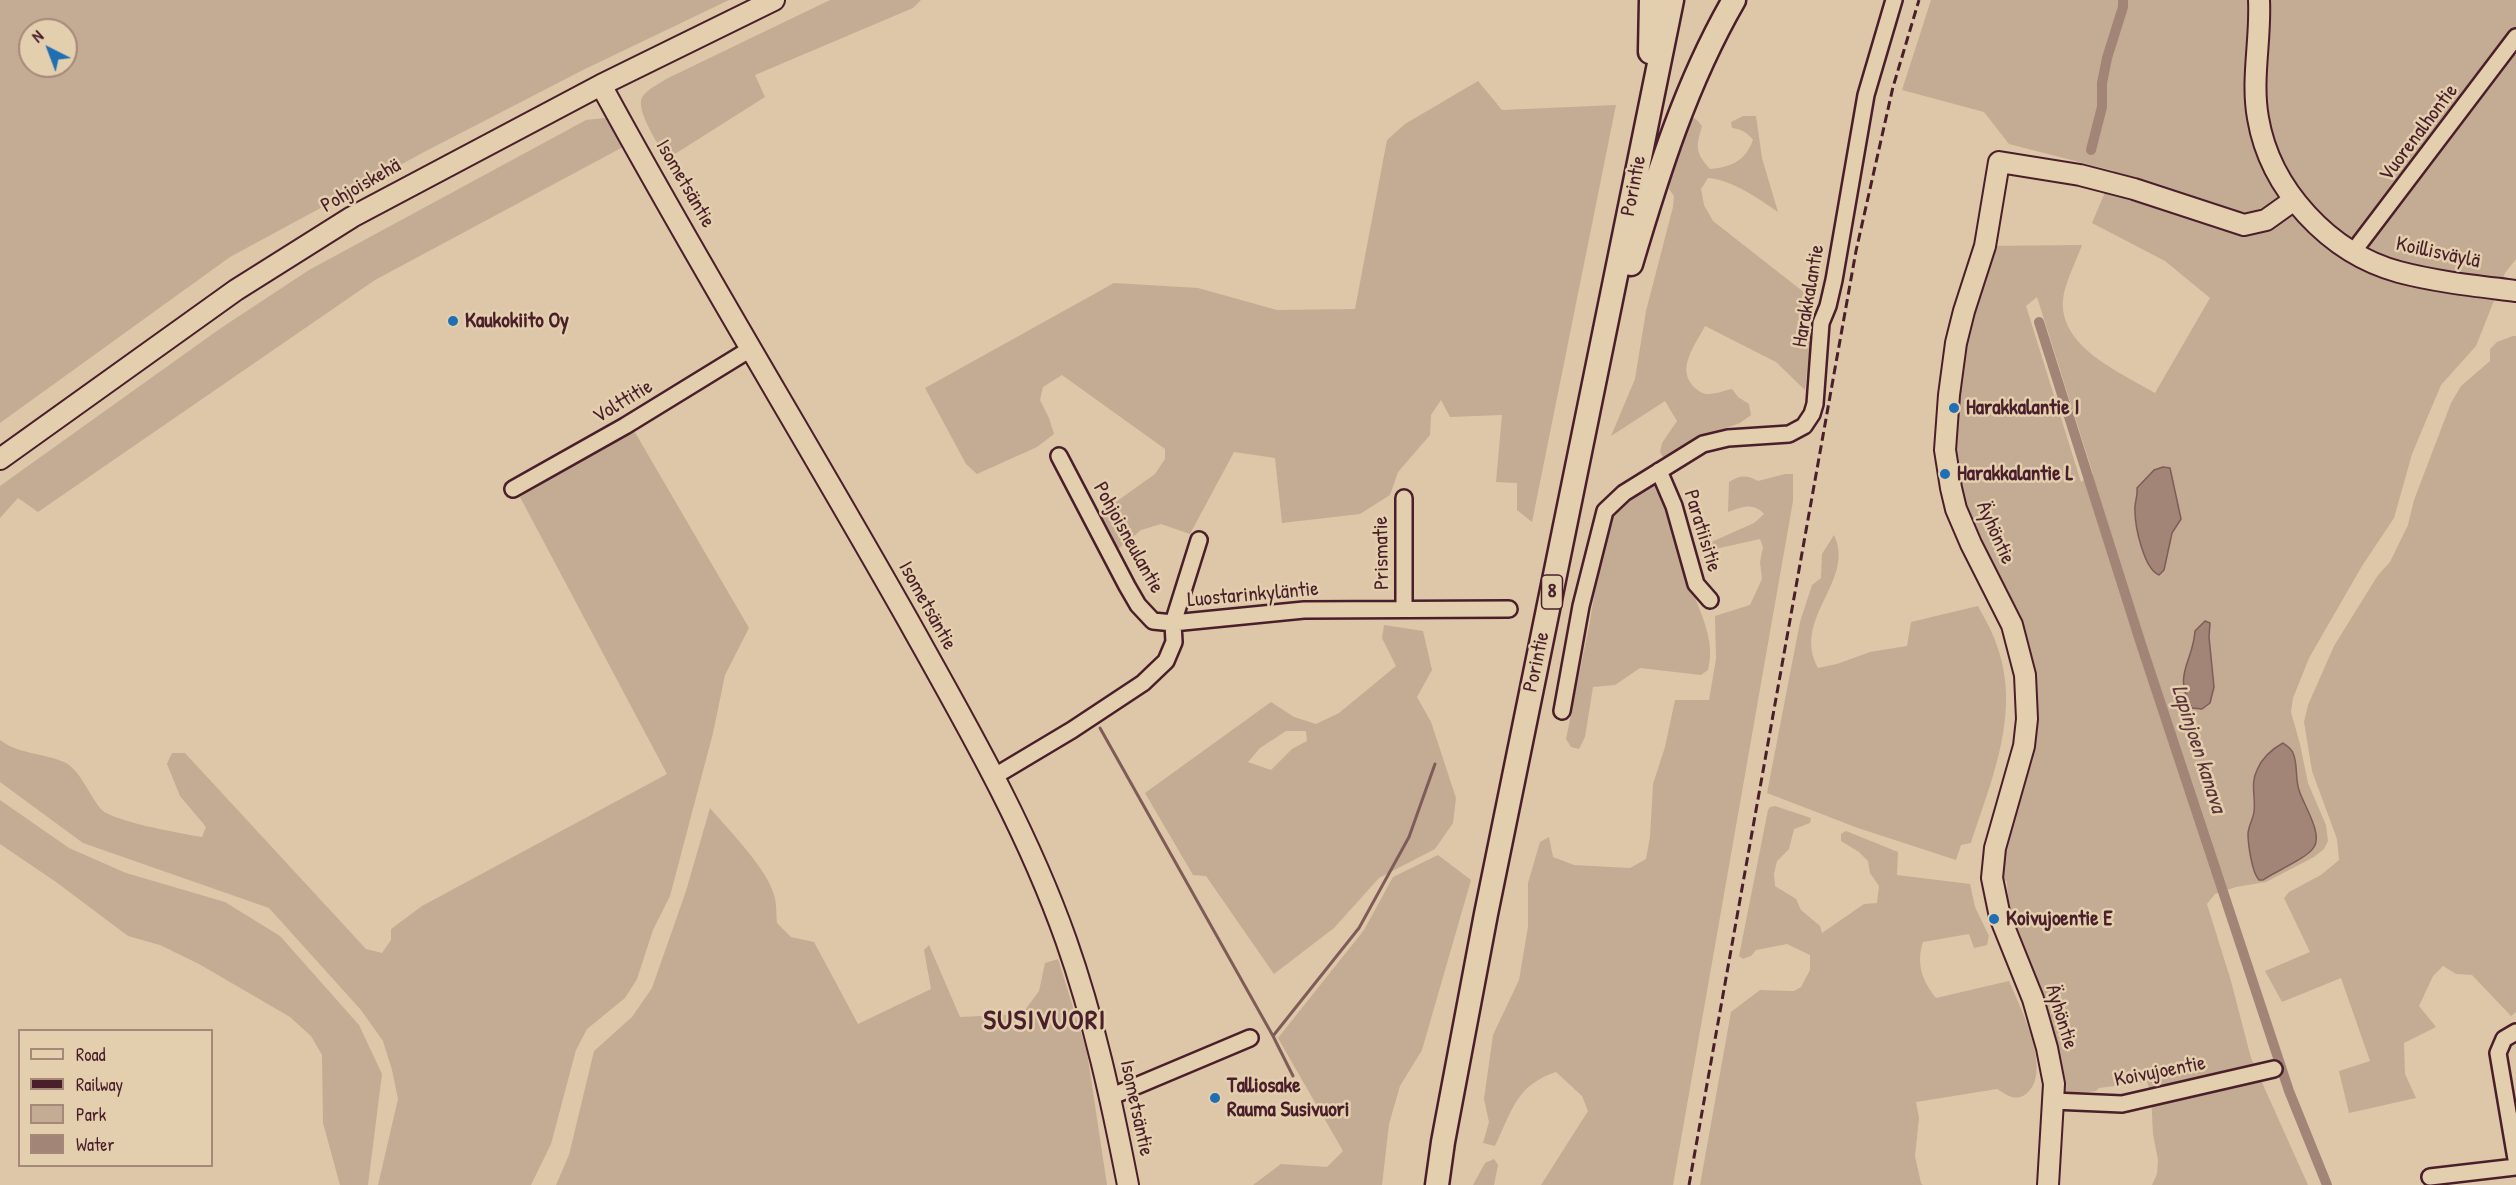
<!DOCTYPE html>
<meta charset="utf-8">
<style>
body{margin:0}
#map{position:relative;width:2516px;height:1185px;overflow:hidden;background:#ddc7a8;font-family:"Patrick Hand",sans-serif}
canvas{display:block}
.legend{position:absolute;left:18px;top:1029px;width:195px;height:138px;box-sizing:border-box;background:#e3cead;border:2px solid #a68879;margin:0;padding:8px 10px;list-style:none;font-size:18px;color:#4a1f2b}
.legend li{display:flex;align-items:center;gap:12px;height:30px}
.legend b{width:30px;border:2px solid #a68879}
.north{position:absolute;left:18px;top:18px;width:60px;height:60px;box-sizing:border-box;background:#e3cead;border:2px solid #a68879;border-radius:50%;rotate:318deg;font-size:16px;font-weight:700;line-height:24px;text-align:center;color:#4a1f2b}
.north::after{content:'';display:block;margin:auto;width:21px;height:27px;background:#1f6fb2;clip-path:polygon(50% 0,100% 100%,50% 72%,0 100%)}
</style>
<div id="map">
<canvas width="2516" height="1185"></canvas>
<ul class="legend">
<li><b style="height:8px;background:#e3cead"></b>Road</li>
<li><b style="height:8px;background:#4a1f2b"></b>Railway</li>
<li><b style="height:16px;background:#c4ab93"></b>Park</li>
<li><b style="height:16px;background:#a28576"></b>Water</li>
</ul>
<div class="north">N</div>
</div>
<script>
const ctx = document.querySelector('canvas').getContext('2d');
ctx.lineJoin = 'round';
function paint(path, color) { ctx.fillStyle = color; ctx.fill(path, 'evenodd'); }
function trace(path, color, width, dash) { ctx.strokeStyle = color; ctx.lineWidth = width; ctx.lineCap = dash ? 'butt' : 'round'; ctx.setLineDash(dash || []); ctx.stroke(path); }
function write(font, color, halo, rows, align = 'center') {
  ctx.font = font + ' "Patrick Hand",sans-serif'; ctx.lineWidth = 5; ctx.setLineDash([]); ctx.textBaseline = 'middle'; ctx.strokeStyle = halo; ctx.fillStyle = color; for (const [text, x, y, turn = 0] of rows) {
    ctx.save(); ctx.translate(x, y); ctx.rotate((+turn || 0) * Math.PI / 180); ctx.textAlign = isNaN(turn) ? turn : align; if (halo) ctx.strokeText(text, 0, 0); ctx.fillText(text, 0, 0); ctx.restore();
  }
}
const green = new Path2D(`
 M 0,0 L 729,0 L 583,70 L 426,151 L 230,257 L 0,423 ZM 30,30 L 66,30 L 66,66 L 30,66 Z
 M 830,0 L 921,0 L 913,8 L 755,75 L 765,97 L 667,159 C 660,147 633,107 643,96 C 648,89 659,84 666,79 Z
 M 1931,0 L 2516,0 L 2516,259 L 2505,273 L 2476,346 L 2441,385 L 2412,454 L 2394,518 L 2362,566 L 2309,658 L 2293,698 L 2291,712 L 2300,744 L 2308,783 L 2326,825 L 2328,841 L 2324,849 L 2314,857 L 2266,882 L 2236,887 L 2215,894 L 2207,904 L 2231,981 L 2251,1058 L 2308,1185 L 2152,1185 L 2157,1174 L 2158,1160 L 2153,1134 L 2151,1094 L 2147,1082 L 2099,1088 L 2096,1091 L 2064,1095 L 2062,1093 L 2062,1071 L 2008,905 L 2007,882 L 2001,876 L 2003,847 L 2007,844 L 2018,805 L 2015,800 L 2033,682 L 2033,662 L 2021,616 L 1989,562 L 1963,509 L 1950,428 L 1957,422 L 1956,389 L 1985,246 L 2082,245 C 2076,261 2068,277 2064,293 C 2053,345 2120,372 2155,393 L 2210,298 L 2165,261 L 2092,223 L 2114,171 L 2009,144 L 1984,112 L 1902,90 ZM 2037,297 L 2093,474 L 2081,482 L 2026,306 Z
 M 1478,81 L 1502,110 L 1616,105 L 1532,522 L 1517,510 L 1517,483 L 1496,482 L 1502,415 L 1450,417 L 1441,400 L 1431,415 L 1430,435 L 1398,472 L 1390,495 L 1360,514 L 1282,523 L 1275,458 L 1234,452 L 1190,534 L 1161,524 L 1141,530 L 1116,551 L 1099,514 L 1155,474 L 1165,459 L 1165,449 L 1062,375 L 1043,387 L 1040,400 L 1049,418 L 1054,434 L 1037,447 L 977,474 L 966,464 L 925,388 L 1114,283 L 1198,288 L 1277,310 L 1355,309 L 1387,140 L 1405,124 Z
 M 1743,116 L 1756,116 L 1762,158 L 1778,212 C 1757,198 1733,180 1708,178 L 1701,189 L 1704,205 L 1713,221 L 1810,297 L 1813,304 L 1807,322 L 1810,344 L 1805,390 L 1776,362 L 1705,326 C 1696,344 1676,368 1693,386 C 1697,390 1703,395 1709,394 C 1717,394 1725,390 1732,389 L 1738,397 L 1749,404 L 1751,415 L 1740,423 L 1698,438 L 1664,459 L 1660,452 L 1662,443 L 1677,421 L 1665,401 L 1611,436 L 1635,379 L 1646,311 L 1673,207 L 1674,196 L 1669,189 L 1679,121 L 1690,117 L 1696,119 L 1702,126 C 1696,148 1695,152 1710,169 C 1732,167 1745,161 1753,140 C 1747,132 1741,129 1732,128 L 1731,122 Z
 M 605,118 L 623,147 L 375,280 L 38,512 L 18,498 L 0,518 L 0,486 L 221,328 L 309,270 L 586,120 Z
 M 2513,336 L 2516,336 L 2516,1012 L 2511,1016 L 2472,975 L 2456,974 L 2443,966 L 2433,976 L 2419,1006 L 2436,1027 L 2404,1043 L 2405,1074 L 2416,1098 L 2349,1113 L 2339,1071 L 2370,1061 L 2341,978 L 2282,1002 L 2265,971 L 2310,952 L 2284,898 L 2289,892 L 2321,875 L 2339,860 L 2337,839 L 2312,771 L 2304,722 L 2308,705 L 2334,646 L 2378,575 L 2390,562 L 2408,525 L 2414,500 L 2451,403 L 2461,386 L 2490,361 L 2490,349 L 2497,342 Z
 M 633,429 L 749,628 L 725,675 L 713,733 L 670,896 L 653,930 L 637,979 L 625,998 L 587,1029 L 576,1050 L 551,1144 L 531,1185 L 378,1185 L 398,1099 L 392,1070 L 383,1041 L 361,1010 L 269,908 L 83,843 L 0,782 L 0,740 C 18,754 43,753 64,762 C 80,769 90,797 101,809 C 111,821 183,834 202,837 L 206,827 L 180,796 L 167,764 L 172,753 L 185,753 L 366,949 L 382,953 L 391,940 L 391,929 L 422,906 L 667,774 L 520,497 Z
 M 1785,474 L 1793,474 L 1793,501 L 1673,1185 L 1541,1185 L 1588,1111 L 1582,1096 L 1556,1072 C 1516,1085 1512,1111 1495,1146 L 1483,1143 L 1489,1122 L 1484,1099 L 1493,1035 L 1519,980 L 1528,927 L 1528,883 L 1540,842 L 1549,837 L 1553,857 L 1574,865 L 1630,868 L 1646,859 L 1650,837 L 1653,784 L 1665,747 L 1675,700 L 1709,700 L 1716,659 L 1715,616 L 1750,605 L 1762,579 L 1760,562 L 1763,547 L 1760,539 L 1715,549 L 1709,543 L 1754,523 L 1764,514 C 1753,502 1742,507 1728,512 L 1729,482 C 1741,475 1746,475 1758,481 Z
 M 1649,483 L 1659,483 C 1670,517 1680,552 1691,586 C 1700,614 1716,639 1708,670 L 1701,675 L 1640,668 L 1615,685 L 1593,687 L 1585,737 L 1579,749 L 1571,747 L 1566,739 L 1590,621 L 1607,518 L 1617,506 Z
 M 1834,535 C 1856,581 1791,618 1818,668 L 1837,664 L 1870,652 L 1907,646 L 1911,622 L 1978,606 C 1984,618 1992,630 1996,643 C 2022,711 1992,778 1971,843 L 1961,845 L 1956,860 L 1858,828 L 1767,793 L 1800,622 L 1812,585 L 1821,578 L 1822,554 Z
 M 1384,625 L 1423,631 L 1432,670 L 1417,697 L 1431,722 L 1456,798 L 1453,823 L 1435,849 L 1379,878 L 1334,928 L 1274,974 L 1206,876 L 1193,875 L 1145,793 L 1271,702 L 1294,717 L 1316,724 L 1339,713 L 1396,666 L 1382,638 ZM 1286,731 L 1306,731 L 1307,741 L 1292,749 L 1271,770 L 1248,762 L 1260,748 Z
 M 0,800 L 69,848 L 126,873 L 225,902 L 280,936 L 359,1025 L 382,1074 L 368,1185 L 340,1185 L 323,1123 L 322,1055 L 311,1036 L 290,1017 L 199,964 L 160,945 L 128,936 L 56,882 L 0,844 Z
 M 1775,806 L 1811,818 L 1810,823 L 1794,829 L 1789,849 L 1777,861 L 1774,874 L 1775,886 L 1796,899 L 1801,910 L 1820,926 L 1822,933 L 1864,904 L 1877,903 L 1879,886 L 1870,873 L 1868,861 L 1859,852 L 1841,841 L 1841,834 L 1846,831 L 1898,852 L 1897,875 L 1970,884 L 1975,907 L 1989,936 L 1987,945 L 1974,948 L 1969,934 L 1923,942 C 1916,963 1922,981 1936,998 L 2009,981 C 2020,1007 2054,1073 2026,1094 C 2015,1102 2007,1095 1997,1089 L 1916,1102 L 1919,1118 L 1915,1156 L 1921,1183 L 1923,1185 L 1700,1185 L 1731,1012 L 1760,990 L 1794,991 L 1801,987 L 1810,970 L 1810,955 L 1787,944 L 1756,950 L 1751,956 L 1743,959 L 1739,956 L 1768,810 L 1770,807 Z
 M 710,808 C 728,829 768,870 774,895 C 777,904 776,914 777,923 L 791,937 L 814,942 L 858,1024 L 931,989 L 924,950 L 929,945 L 960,1017 L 1022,1014 L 1039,991 L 1045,963 L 1058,959 L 1087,1052 L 1107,1185 L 556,1185 L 569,1155 L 594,1051 L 632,1017 L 652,988 L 686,891 Z
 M 1438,855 L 1471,880 L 1422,1050 L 1400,1086 L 1389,1124 L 1382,1185 L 1253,1185 L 1281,1164 L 1327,1167 L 1343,1151 L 1278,1038 L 1364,930 L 1393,877 Z
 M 1494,1159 L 1498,1165 L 1494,1185 L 1473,1185 L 1485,1163 Z`);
const water = new Path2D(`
 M 2163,467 L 2170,468 L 2181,519 L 2172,533 L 2164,570 L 2159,575 C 2144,569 2135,527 2135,511 C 2134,503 2138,497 2137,488 L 2154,470 Z
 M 2205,621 L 2210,623 L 2209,637 L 2214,687 L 2210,703 L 2202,709 L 2192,708 C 2172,674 2193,663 2195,631 Z
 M 2283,743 C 2287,746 2291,748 2293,753 C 2298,764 2295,778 2299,790 C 2303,804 2323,833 2314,847 C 2308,858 2274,872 2263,880 L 2259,880 C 2252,873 2248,844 2248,834 C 2248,827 2253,819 2254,812 C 2256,797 2250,784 2257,770 C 2262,758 2272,749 2283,743 Z`);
const stream = new Path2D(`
 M 1100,728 L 1273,1036 L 1359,928 L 1409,837 L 1435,764
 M 1273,1036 L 1293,1076`);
const canal = new Path2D(`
 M 2091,150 L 2102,107 L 2102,83 L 2107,58 L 2123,7 L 2123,0
 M 2039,322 L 2142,647 L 2289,1091 L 2327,1185`);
const minor = new Path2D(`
 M 2353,252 L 2516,37
 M 1059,456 L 1127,586 L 1138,605 L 1153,621 L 1173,623 L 1304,610 L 1509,609
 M 1659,471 L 1674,506 L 1696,584 L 1710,600
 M 513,489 L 625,426 L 752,348
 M 1404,498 L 1404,608
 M 1562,711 L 1581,606 L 1605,511 L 1624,493 L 1703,444 L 1728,438 L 1789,434 L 1804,426 L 1812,414 L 1815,404 L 1821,323 L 1828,306 L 1834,280 L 1866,95 L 1894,0
 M 995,776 L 1072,730 L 1143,683 L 1166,661 L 1174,642 L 1173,623 L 1199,540
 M 2516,1032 L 2504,1039 L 2498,1053 L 2516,1159
 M 1110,1097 L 1250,1038
 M 2053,1101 L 2122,1104 L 2274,1069
 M 2430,1177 L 2516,1167`);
const major = new Path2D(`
 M 2259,0 C 2261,40 2251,79 2258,118 C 2270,189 2329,253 2399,272 C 2437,282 2477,286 2516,291
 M 601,85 C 699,266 807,441 908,620 C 966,724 1026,827 1066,940 C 1094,1019 1112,1103 1128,1185
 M 0,459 L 236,290 L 352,217 L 601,85 L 774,0
 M 2048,1185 L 2054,1084 L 2047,1048 L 2033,999 L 2000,917 L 1992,878 L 1995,848 L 2024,746 L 2027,719 L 2025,675 L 2012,625 L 1971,544 L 1956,509 L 1951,488 L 1945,450 L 1949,395 L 1956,343 L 1964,311 L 1985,246 L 1999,162 L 2080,175 L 2134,189 L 2244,225 L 2266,220 L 2294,200`);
const highway = new Path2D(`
 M 1650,52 L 1651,0
 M 1631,264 C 1658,173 1686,83 1734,0
 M 1437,1185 L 1443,1142 L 1486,914 L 1672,0`);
const rail = new Path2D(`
 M 1689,1185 L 1856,251 L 1893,87 L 1919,0`);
const markers = [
 [453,321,6,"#1f6fb2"],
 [1954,408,6,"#1f6fb2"],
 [1945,474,6,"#1f6fb2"],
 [1994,919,6,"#1f6fb2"],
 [1215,1098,6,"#1f6fb2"]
];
const shields = [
 [1552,592,21]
];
const shieldNames = [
 ["8",1552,592]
];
const streetNames = [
 ["Vuorenalhontie",2419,133,-53],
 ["Isometsäntie",685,184,60],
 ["Pohjoiskehä",361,186,-30],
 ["Porintie",1634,186,-79],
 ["Koillisväylä",2438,253,12],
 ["Harakkalantie",1809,296,-80],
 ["Volttitie",623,402,-31],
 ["Paratiisitie",1702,531,73],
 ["Äyhöntie",1995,533,66],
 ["Pohjoisneulantie",1128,538,61],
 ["Prismatie",1382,553,-91],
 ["Luostarinkyläntie",1253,595,-5],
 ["Isometsäntie",927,606,61],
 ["Porintie",1537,662,-78],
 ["Äyhöntie",2061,1017,73],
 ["Koivujoentie",2160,1072,-11],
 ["Isometsäntie",1136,1108,78]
];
const poiNames = [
 ["Kaukokiito Oy",465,321],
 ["Harakkalantie I",1966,408],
 ["Harakkalantie L",1957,474],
 ["Koivujoentie E",2006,919],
 ["Talliosake",1227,1086],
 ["Rauma Susivuori",1227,1110]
];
const waterNames = [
 ["Lapinjoen kanava",2198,749,72]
];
const districtNames = [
 ["SUSIVUORI",1045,1022]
];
paint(green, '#c4ab93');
paint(water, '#a28576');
trace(water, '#7f5c58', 1.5);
trace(stream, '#7f5c58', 3);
trace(canal, '#a28576', 10);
trace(minor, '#4a1f2b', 20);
trace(major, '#4a1f2b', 24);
trace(highway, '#4a1f2b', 27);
trace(minor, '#e3cead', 15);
trace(major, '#e3cead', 20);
trace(highway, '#e3cead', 22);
trace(rail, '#4a1f2b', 3, [9, 4.5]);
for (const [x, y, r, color] of markers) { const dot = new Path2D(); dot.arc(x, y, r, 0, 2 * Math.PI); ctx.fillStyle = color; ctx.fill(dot); trace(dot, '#e3cead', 2); }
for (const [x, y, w] of shields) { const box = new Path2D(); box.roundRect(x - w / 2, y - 17, w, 34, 4.5); ctx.fillStyle = '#e3cead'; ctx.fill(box); trace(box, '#4a1f2b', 1.5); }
write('bold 20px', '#4a1f2b', null, shieldNames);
write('21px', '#4a1f2b', '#e3cead', streetNames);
write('bold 21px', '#4a1f2b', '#e3cead', poiNames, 'left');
write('italic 22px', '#5c333a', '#e3cead', waterNames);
ctx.letterSpacing = '1.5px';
write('bold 27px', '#4a1f2b', '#e3cead', districtNames);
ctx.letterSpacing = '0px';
</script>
